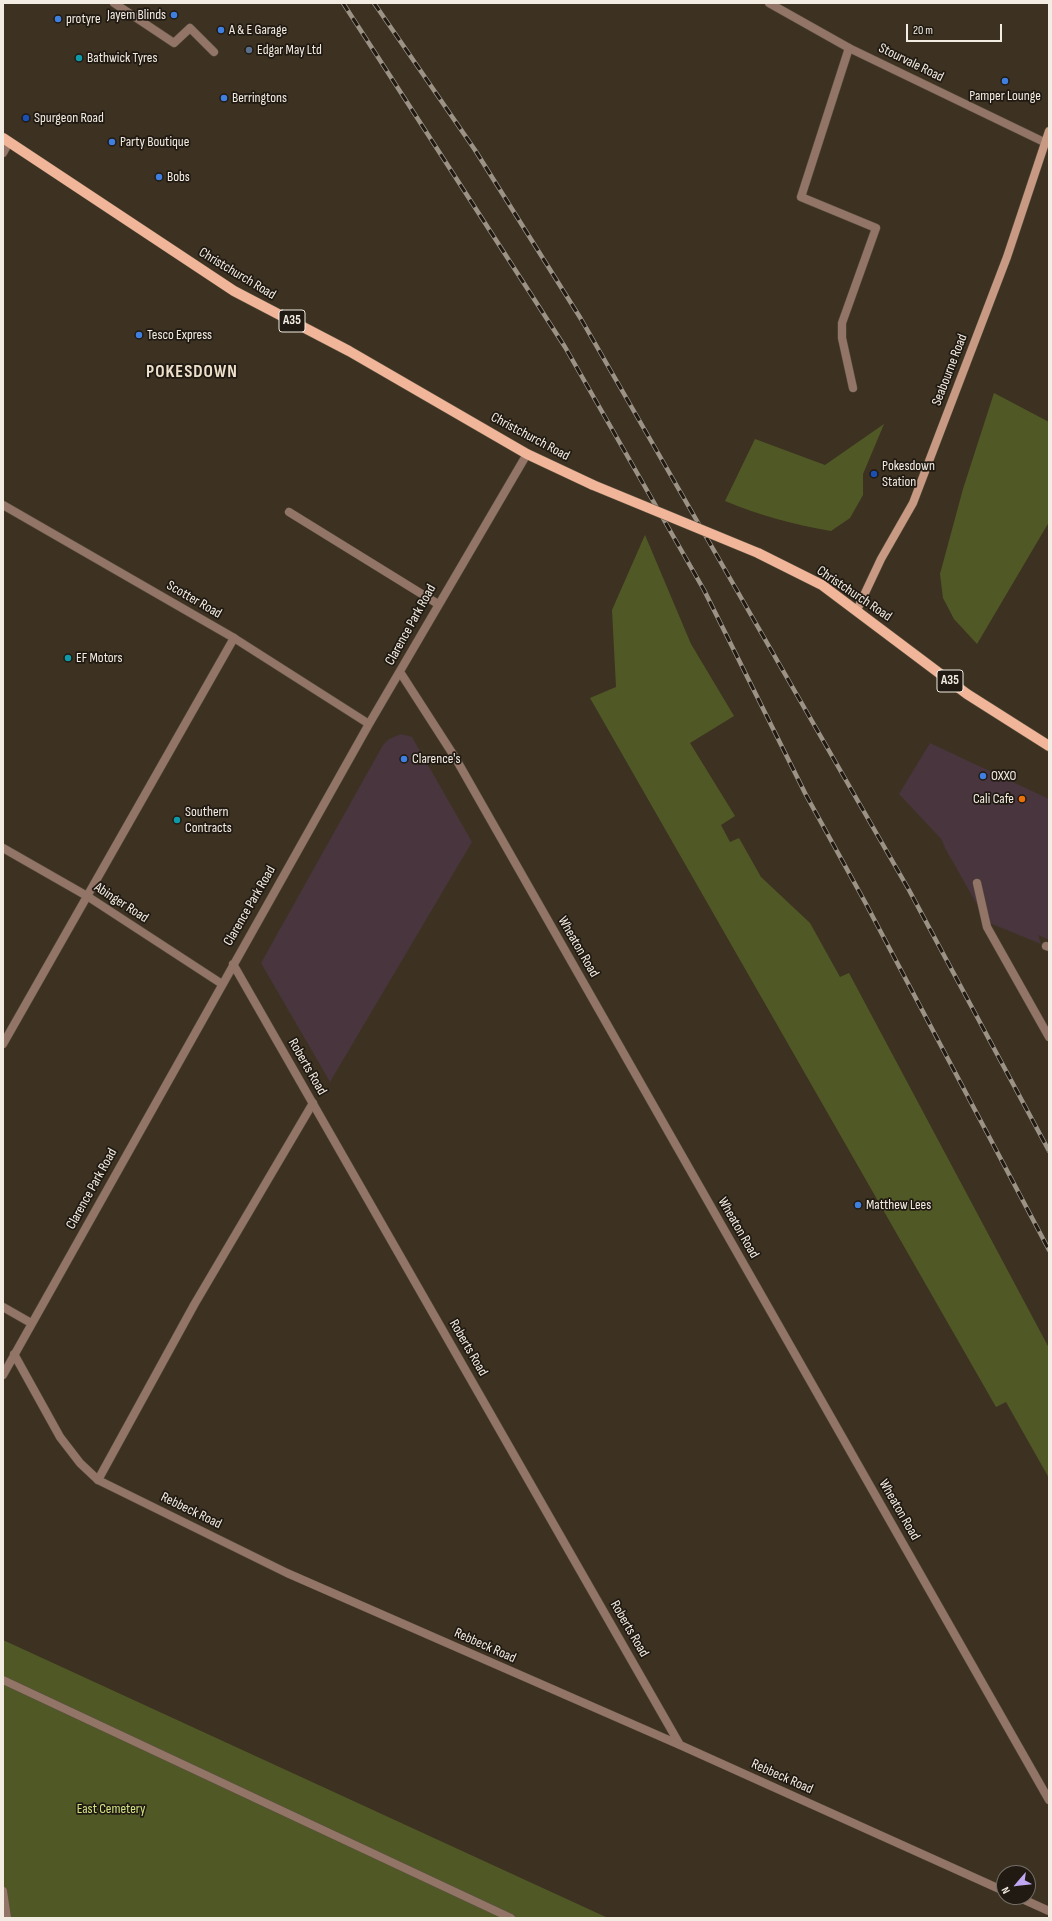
<!DOCTYPE html>
<style>
body{margin:0}
#map{position:relative;width:1052px;height:1921px;overflow:hidden;background:#3d3221;font-family:"Sofia Sans Condensed",sans-serif}
canvas{display:block}
.frame{position:absolute;inset:0;border:4px solid #f3ece2;pointer-events:none}
.north{position:absolute;left:996px;top:1865px;width:40px;height:40px;box-sizing:border-box;background:#201a13;border:1px solid #746e66;border-radius:50%;rotate:242deg;font-size:11px;font-weight:700;line-height:16px;text-align:center;color:#f3ece2}
.north::after{content:'';display:block;margin:auto;width:14px;height:18px;background:#c1a8f3;clip-path:polygon(50% 0,100% 100%,50% 72%,0 100%)}
.scale{position:absolute;left:906px;top:24px;width:96px;height:18px;box-sizing:border-box;border:2px solid #f3ece2;border-top:0;padding-left:5px;font-size:12px;line-height:14px;white-space:nowrap;color:#f3ece2;-webkit-text-stroke:3px #201a13;paint-order:stroke}
</style>
<div id="map">
<canvas width="1052" height="1921"></canvas>
<div class="frame"></div>
<div class="north">N</div>
<div class="scale">20 m</div>
</div>
<script>
const ctx = document.querySelector('canvas').getContext('2d');
ctx.lineJoin = 'round';
function paint(path, color) { ctx.fillStyle = color; ctx.fill(path, 'evenodd'); }
function trace(path, color, width, dash) { ctx.strokeStyle = color; ctx.lineWidth = width; ctx.lineCap = dash ? 'butt' : 'round'; ctx.setLineDash(dash || []); ctx.stroke(path); }
function write(font, color, halo, rows, align = 'center') {
  ctx.font = font + ' "Sofia Sans Condensed",sans-serif'; ctx.lineWidth = 3.5; ctx.setLineDash([]); ctx.textBaseline = 'middle'; ctx.strokeStyle = halo; ctx.fillStyle = color; for (const [text, x, y, turn = 0] of rows) {
    ctx.save(); ctx.translate(x, y); ctx.rotate((+turn || 0) * Math.PI / 180); ctx.textAlign = isNaN(turn) ? turn : align; if (halo) ctx.strokeText(text, 0, 0); ctx.fillText(text, 0, 0); ctx.restore();
  }
}
const commercial = new Path2D(`
 M 401,734 L 412,737 L 472,842 L 330,1082 L 261,963 L 383,745 L 389,739 Z
 M 930,743 L 1049,799 L 1049,940 L 1038,935 L 1041,944 L 987,922 L 945,848 L 942,840 L 899,794 Z`);
const green = new Path2D(`
 M 994,393 L 1049,422 L 1049,522 L 977,644 L 954,619 L 943,598 L 940,574 L 963,489 Z
 M 884,424 L 863,474 L 863,495 L 850,518 L 831,531 C 795,525 758,515 725,501 L 755,439 L 825,465 Z
 M 645,535 L 691,644 L 734,716 L 690,743 L 735,816 L 721,825 L 730,842 L 739,838 L 761,877 L 810,923 L 840,977 L 849,973 L 1049,1348 L 1049,1478 L 1006,1402 L 996,1407 L 590,698 L 616,687 L 612,610 Z
 M 3,1640 L 608,1918 L 3,1918 Z`);
const lane = new Path2D(`
 M 114,3 L 174,43 L 190,28 L 214,52
 M 849,48 L 801,197 L 876,228 L 842,323 L 842,338 L 853,388
 M 289,512 L 438,604
 M 977,883 L 987,927 L 1049,1037
 M 1046,946 L 1049,947
 M 3,1044 L 234,638
 M 98,1480 L 194,1305 L 313,1103
 M 3,1680 L 511,1918
 M 3,1891 L 7,1918`);
const street = new Path2D(`
 M 769,3 L 849,48 L 1044,142
 M 3,153 L 9,142
 M 3,505 L 234,638 L 369,724
 M 400,672 L 456,759 L 1049,1800
 M 3,848 L 87,896 L 222,984
 M 233,964 L 680,1745
 M 3,1307 L 31,1323
 M 14,1354 L 60,1437 L 80,1463 L 98,1480 L 287,1573 L 680,1745 L 1004,1891
 M 3,1375 L 369,724 L 527,454
 M 1018,1897 L 1049,1911`);
const secondary = new Path2D(`
 M 857,610 L 881,559 L 913,503 L 1007,257 L 1049,131`);
const primary = new Path2D(`
 M 3,138 L 234,291 L 349,351 L 527,454 L 593,485
 M 758,553 L 822,585 L 967,694 L 1049,746`);
const rail = new Path2D(`
 M 343,3 L 565,347 L 704,590 L 806,795 L 865,902 L 1049,1250
 M 374,3 L 475,150 L 581,319 L 909,890 L 1049,1151`);
const primaryBridge = new Path2D(`
 M 593,485 L 758,553`);
const markers = [
 [174,15,4,"#3f7fe0"],
 [58,19,4,"#3f7fe0"],
 [221,30,4,"#3f7fe0"],
 [249,50,4,"#5c6f8a"],
 [79,58,4,"#0f9aa8"],
 [1005,81,4,"#3f7fe0"],
 [224,98,4,"#3f7fe0"],
 [26,118,4,"#1a4fb4"],
 [112,142,4,"#3f7fe0"],
 [159,177,4,"#3f7fe0"],
 [139,335,4,"#3f7fe0"],
 [874,474,4,"#1a4fb4"],
 [68,658,4,"#0f9aa8"],
 [404,759,4,"#3f7fe0"],
 [983,776,4,"#3f7fe0"],
 [1022,799,4,"#e8710a"],
 [177,820,4,"#0f9aa8"],
 [858,1205,4,"#3f7fe0"]
];
const shields = [
 [292,321,26],
 [950,681,26]
];
const shieldNames = [
 ["A35",292,321],
 ["A35",950,681]
];
const poiNames = [
 ["Jayem Blinds",166,15,"right"],
 ["protyre",66,19],
 ["A & E Garage",229,30],
 ["Edgar May Ltd",257,50],
 ["Bathwick Tyres",87,58],
 ["Pamper Lounge",1005,96,"center"],
 ["Berringtons",232,98],
 ["Spurgeon Road",34,118],
 ["Party Boutique",120,142],
 ["Bobs",167,177],
 ["Tesco Express",147,335],
 ["Pokesdown",882,466],
 ["Station",882,482],
 ["EF Motors",76,658],
 ["Clarence's",412,759],
 ["OXXO",991,776],
 ["Cali Cafe",1014,799,"right"],
 ["Southern",185,812],
 ["Contracts",185,828],
 ["Matthew Lees",866,1205]
];
const streetNames = [
 ["Stourvale Road",911,63,26],
 ["Christchurch Road",237,274,31],
 ["Seabourne Road",950,370,-69],
 ["Christchurch Road",530,437,28],
 ["Christchurch Road",854,594,34],
 ["Scotter Road",194,600,30],
 ["Clarence Park Road",411,625,-61],
 ["Abinger Road",121,903,33],
 ["Clarence Park Road",250,906,-60],
 ["Wheaton Road",578,947,60],
 ["Roberts Road",307,1067,60],
 ["Clarence Park Road",92,1189,-61],
 ["Wheaton Road",738,1228,60],
 ["Roberts Road",468,1348,60],
 ["Wheaton Road",899,1510,60],
 ["Rebbeck Road",191,1511,26],
 ["Roberts Road",629,1629,60],
 ["Rebbeck Road",485,1646,24],
 ["Rebbeck Road",782,1777,24]
];
const parkNames = [
 ["East Cemetery",111,1809]
];
const districtNames = [
 ["POKESDOWN",192,372]
];
paint(commercial, '#48353e');
paint(green, '#505926');
trace(lane, '#5a5040', 9);
trace(street, '#5a5040', 9);
trace(secondary, '#5a5040', 9);
trace(primary, '#5a5040', 11);
trace(lane, '#937567', 8);
trace(street, '#937567', 8);
trace(secondary, '#c89a83', 8);
trace(primary, '#f1b699', 10);
trace(rail, '#9c9386', 4.5);
trace(rail, '#201a13', 3, [9]);
trace(primaryBridge, '#5a5040', 11, []);
trace(primaryBridge, '#f1b699', 10);
for (const [x, y, r, color] of markers) { const dot = new Path2D(); dot.arc(x, y, r, 0, 2 * Math.PI); ctx.fillStyle = color; ctx.fill(dot); trace(dot, '#201a13', 1.5); }
for (const [x, y, w] of shields) { const box = new Path2D(); box.roundRect(x - w / 2, y - 11, w, 22, 3); ctx.fillStyle = '#201a13'; ctx.fill(box); trace(box, '#f3ece2', 1); }
write('bold 13px', '#f3ece2', null, shieldNames);
write('14px', '#f3ece2', '#201a13', poiNames, 'left');
write('14px', '#f3ece2', '#201a13', streetNames);
write('14px', '#d1e381', '#201a13', parkNames);
ctx.letterSpacing = '1px';
write('bold 18px', '#eee0cb', '#201a13', districtNames);
ctx.letterSpacing = '0px';
</script>
